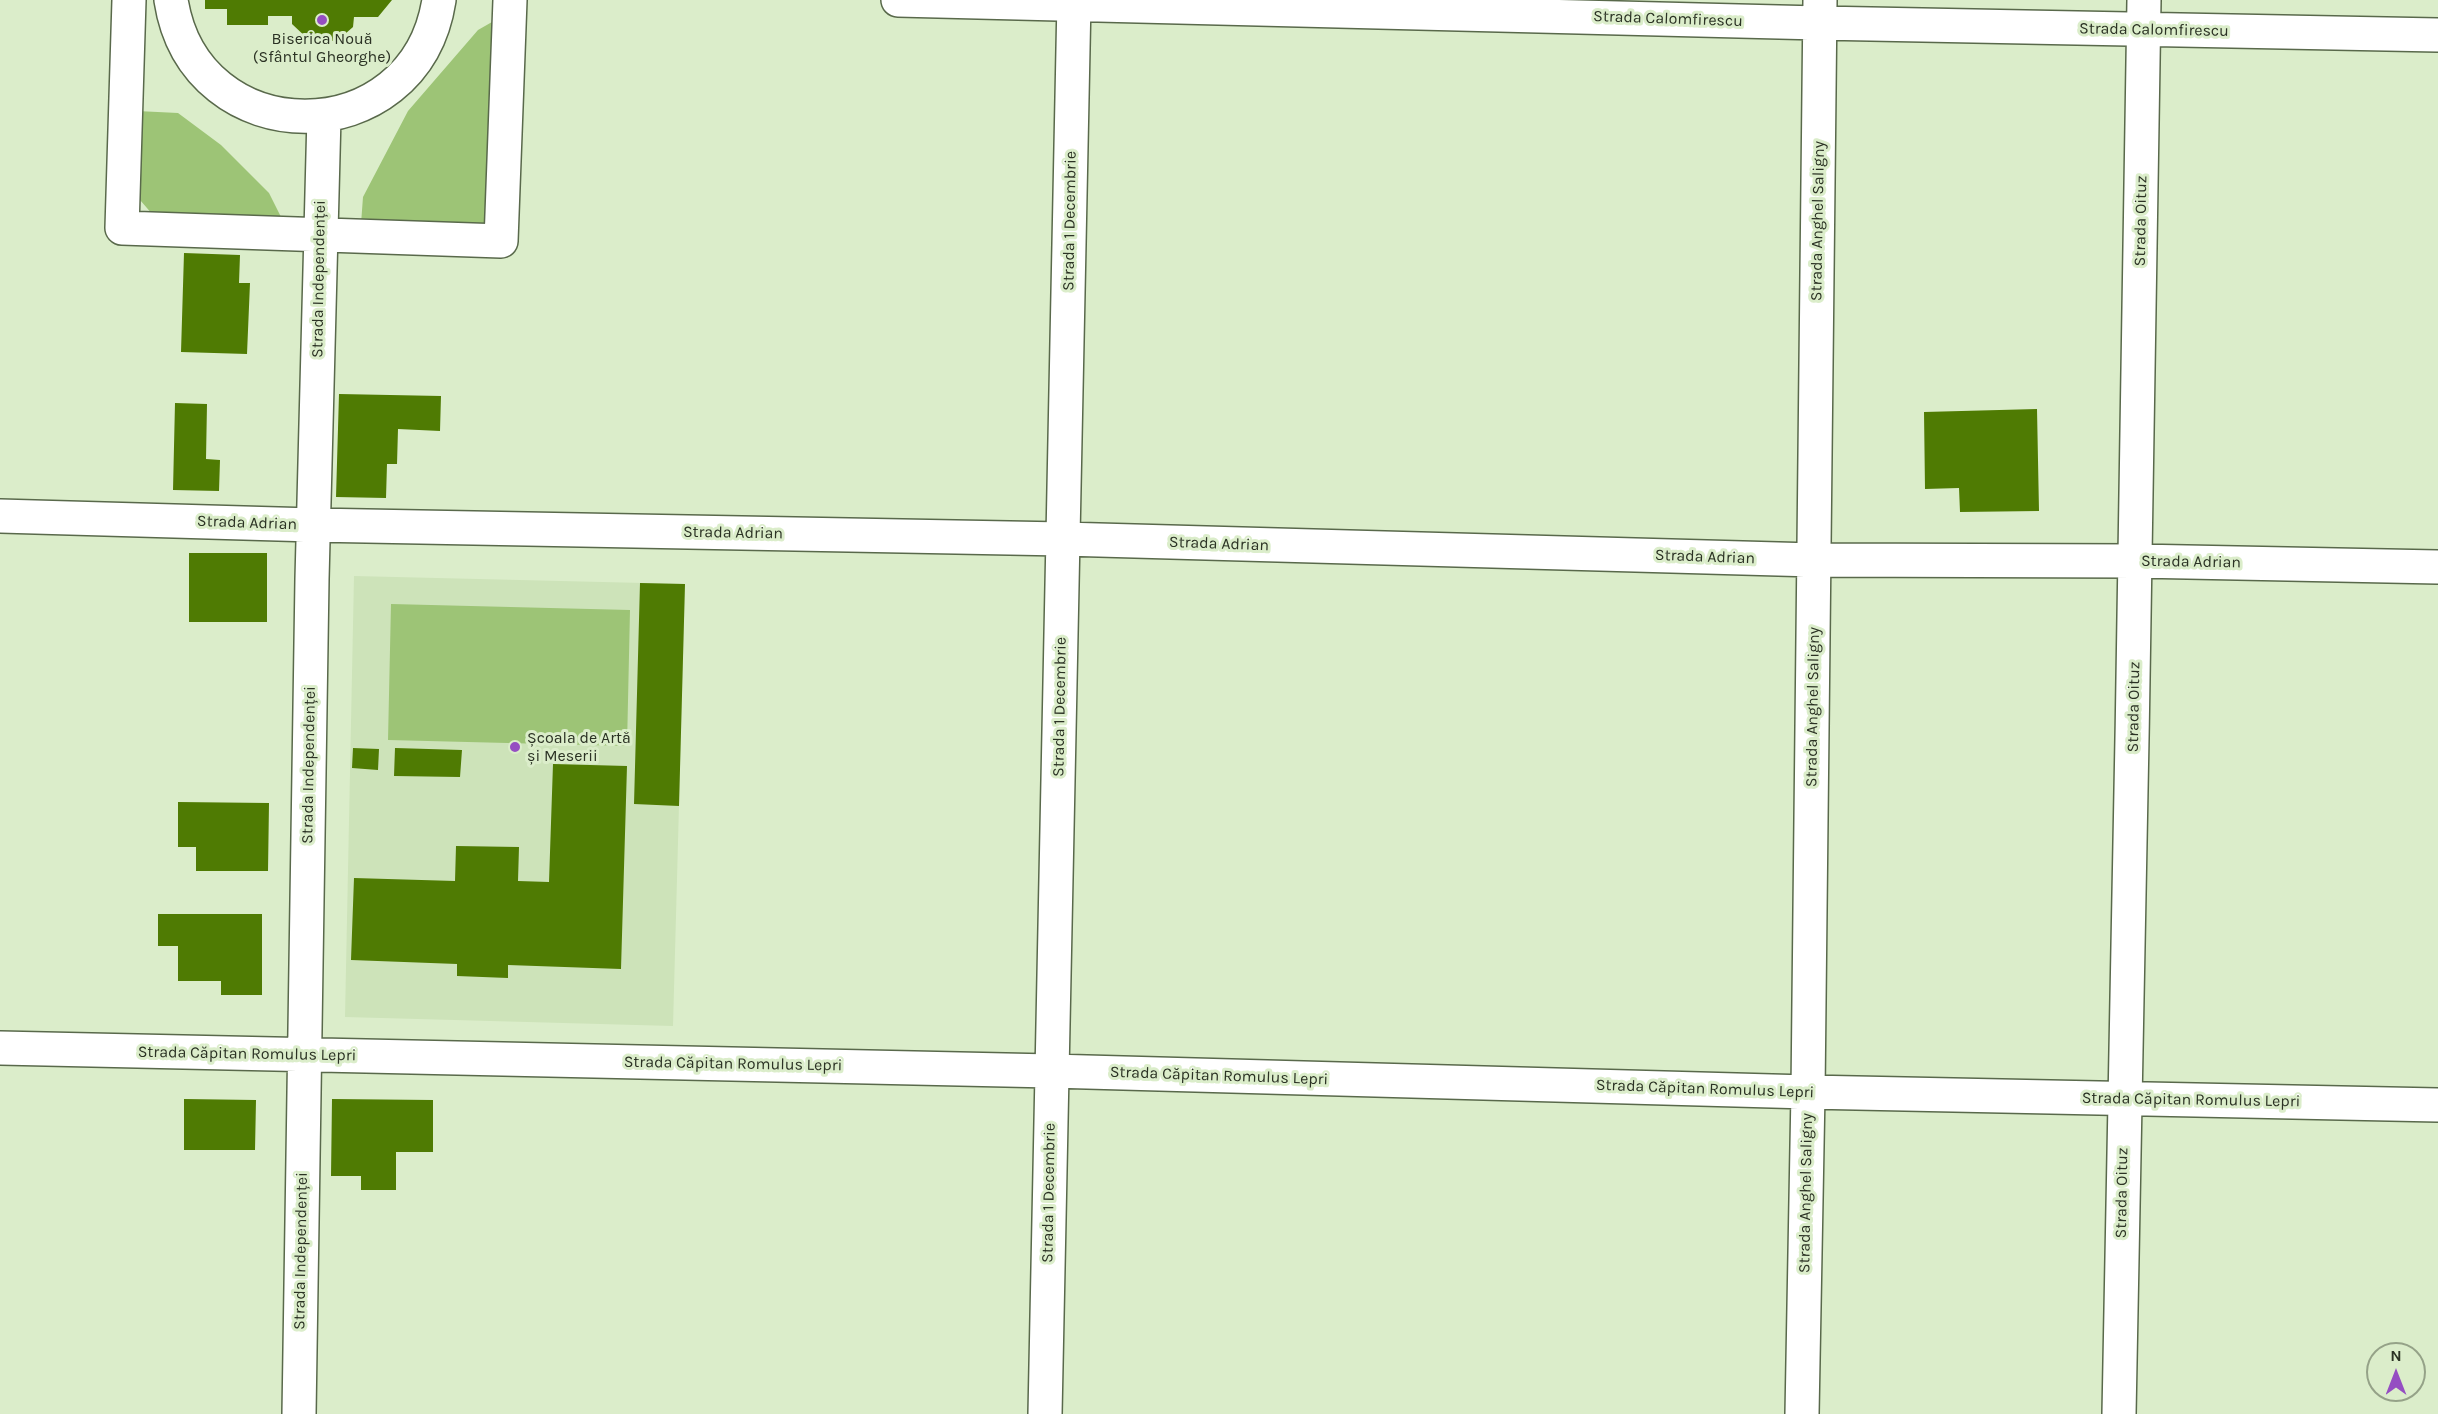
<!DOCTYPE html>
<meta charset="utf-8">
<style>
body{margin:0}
#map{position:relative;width:2438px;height:1414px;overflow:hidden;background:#dbedca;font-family:Karla,sans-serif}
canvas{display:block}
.north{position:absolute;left:2366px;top:1342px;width:60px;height:60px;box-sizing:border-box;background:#dbedca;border:2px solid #95a288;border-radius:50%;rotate:0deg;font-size:16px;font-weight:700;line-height:24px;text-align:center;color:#2b3224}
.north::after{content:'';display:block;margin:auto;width:21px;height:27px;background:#954ec2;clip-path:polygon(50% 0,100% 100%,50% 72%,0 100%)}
</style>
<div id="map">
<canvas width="2438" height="1414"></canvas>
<div class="north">N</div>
</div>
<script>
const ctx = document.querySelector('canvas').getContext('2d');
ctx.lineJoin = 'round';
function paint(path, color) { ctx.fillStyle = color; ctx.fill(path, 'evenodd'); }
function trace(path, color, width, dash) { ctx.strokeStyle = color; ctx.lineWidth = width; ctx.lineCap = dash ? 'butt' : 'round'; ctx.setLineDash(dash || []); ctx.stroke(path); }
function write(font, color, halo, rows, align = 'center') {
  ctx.font = font + ' Karla,sans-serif'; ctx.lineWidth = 6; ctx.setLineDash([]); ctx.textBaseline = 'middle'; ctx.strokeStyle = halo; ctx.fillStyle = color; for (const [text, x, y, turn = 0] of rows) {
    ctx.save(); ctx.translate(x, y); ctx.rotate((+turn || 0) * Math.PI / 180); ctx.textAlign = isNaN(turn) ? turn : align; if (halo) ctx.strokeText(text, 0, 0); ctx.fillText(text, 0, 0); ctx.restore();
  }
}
const built = new Path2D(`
 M 354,576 L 685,584 L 673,1026 L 345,1017 Z`);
const green = new Path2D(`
 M 492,22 L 488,227 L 361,224 L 363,197 L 408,111 L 478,30 Z
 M 137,111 L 178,113 L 221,145 L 269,193 L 283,221 L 153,215 L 134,193 Z
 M 391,604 L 630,610 L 627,746 L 388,740 Z`);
const building = new Path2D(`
 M 205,0 L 392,0 L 378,17 L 354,17 L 353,27 L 337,41 L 309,40 L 292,24 L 292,16 L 268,16 L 268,25 L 227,25 L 227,9 L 205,9 Z
 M 184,253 L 240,255 L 239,283 L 250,283 L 247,354 L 181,352 Z
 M 339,394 L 441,396 L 440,431 L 398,429 L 397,464 L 387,464 L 386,498 L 336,497 Z
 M 175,403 L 207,404 L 206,459 L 220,460 L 219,491 L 173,490 Z
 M 2037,409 L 2039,511 L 1960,512 L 1959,488 L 1925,489 L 1924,412 Z
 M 189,553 L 267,553 L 267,622 L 189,622 Z
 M 640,583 L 685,584 L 679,806 L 634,804 Z
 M 353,748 L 379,749 L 378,770 L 352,768 Z
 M 395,748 L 462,750 L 460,777 L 394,776 Z
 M 553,764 L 627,766 L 621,969 L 508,965 L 508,978 L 457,976 L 457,964 L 351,960 L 354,878 L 455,881 L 456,846 L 519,847 L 518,881 L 549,882 Z
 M 178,802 L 269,803 L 268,871 L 196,871 L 196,847 L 178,847 Z
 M 158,914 L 262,914 L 262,995 L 221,995 L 221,981 L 178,981 L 178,946 L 158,946 Z
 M 184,1099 L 256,1100 L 255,1150 L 184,1150 Z
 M 332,1099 L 433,1100 L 433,1152 L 396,1152 L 396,1190 L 361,1190 L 361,1176 L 331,1176 Z`);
const minor = new Path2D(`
 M 129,0 L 122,228 L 501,241 L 510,0
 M 171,0 C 195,155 415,155 439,0
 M 898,0 L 1819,23 L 2438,35
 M 0,516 L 313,525 L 1063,539 L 1814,560 L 2137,561 L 2438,567
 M 0,1048 L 1051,1071 L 1808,1092 L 2438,1105
 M 299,1414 L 312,579 L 324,116
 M 1045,1414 L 1074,0
 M 1802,1414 L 1808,1092 L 1820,0
 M 2119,1414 C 2126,943 2140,471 2144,0`);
const markers = [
 [322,20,6,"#954ec2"],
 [515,747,6,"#954ec2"]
];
const streetNames = [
 ["Strada Calomfirescu",1668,19,2],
 ["Strada Calomfirescu",2154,30,1],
 ["Strada 1 Decembrie",1070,221,-89],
 ["Strada Anghel Saligny",1818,221,-89],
 ["Strada Oituz",2141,221,-89],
 ["Strada Independenței",319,279,-89],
 ["Strada Adrian",247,523,2],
 ["Strada Adrian",733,533,1],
 ["Strada Adrian",1219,544,2],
 ["Strada Adrian",1705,557,2],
 ["Strada Adrian",2191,562,1],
 ["Strada 1 Decembrie",1060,707,-89],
 ["Strada Anghel Saligny",1813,707,-89],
 ["Strada Oituz",2134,707,-89],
 ["Strada Independenței",309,765,-89],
 ["Strada Căpitan Romulus Lepri",247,1054,1],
 ["Strada Căpitan Romulus Lepri",733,1064,1],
 ["Strada Căpitan Romulus Lepri",1219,1076,2],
 ["Strada Căpitan Romulus Lepri",1705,1089,2],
 ["Strada Căpitan Romulus Lepri",2191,1100,1],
 ["Strada 1 Decembrie",1049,1193,-89],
 ["Strada Anghel Saligny",1806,1193,-89],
 ["Strada Oituz",2122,1193,-89],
 ["Strada Independenței",301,1251,-89]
];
const poiNames = [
 ["Biserica Nouă",322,39],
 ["(Sfântul Gheorghe)",322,57],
 ["Școala de Artă",527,738,"left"],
 ["și Meserii",527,756,"left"]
];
paint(built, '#cde3b9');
paint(green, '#9dc476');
paint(building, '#4f7b03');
trace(minor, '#59694b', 36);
trace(minor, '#fff', 33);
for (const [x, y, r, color] of markers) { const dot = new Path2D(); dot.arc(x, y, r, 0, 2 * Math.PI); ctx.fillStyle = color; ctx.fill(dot); trace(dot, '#dbedca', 2); }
write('16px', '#2b3224', '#dbedca', streetNames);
write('16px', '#2b3224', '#dbedca', poiNames);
</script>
